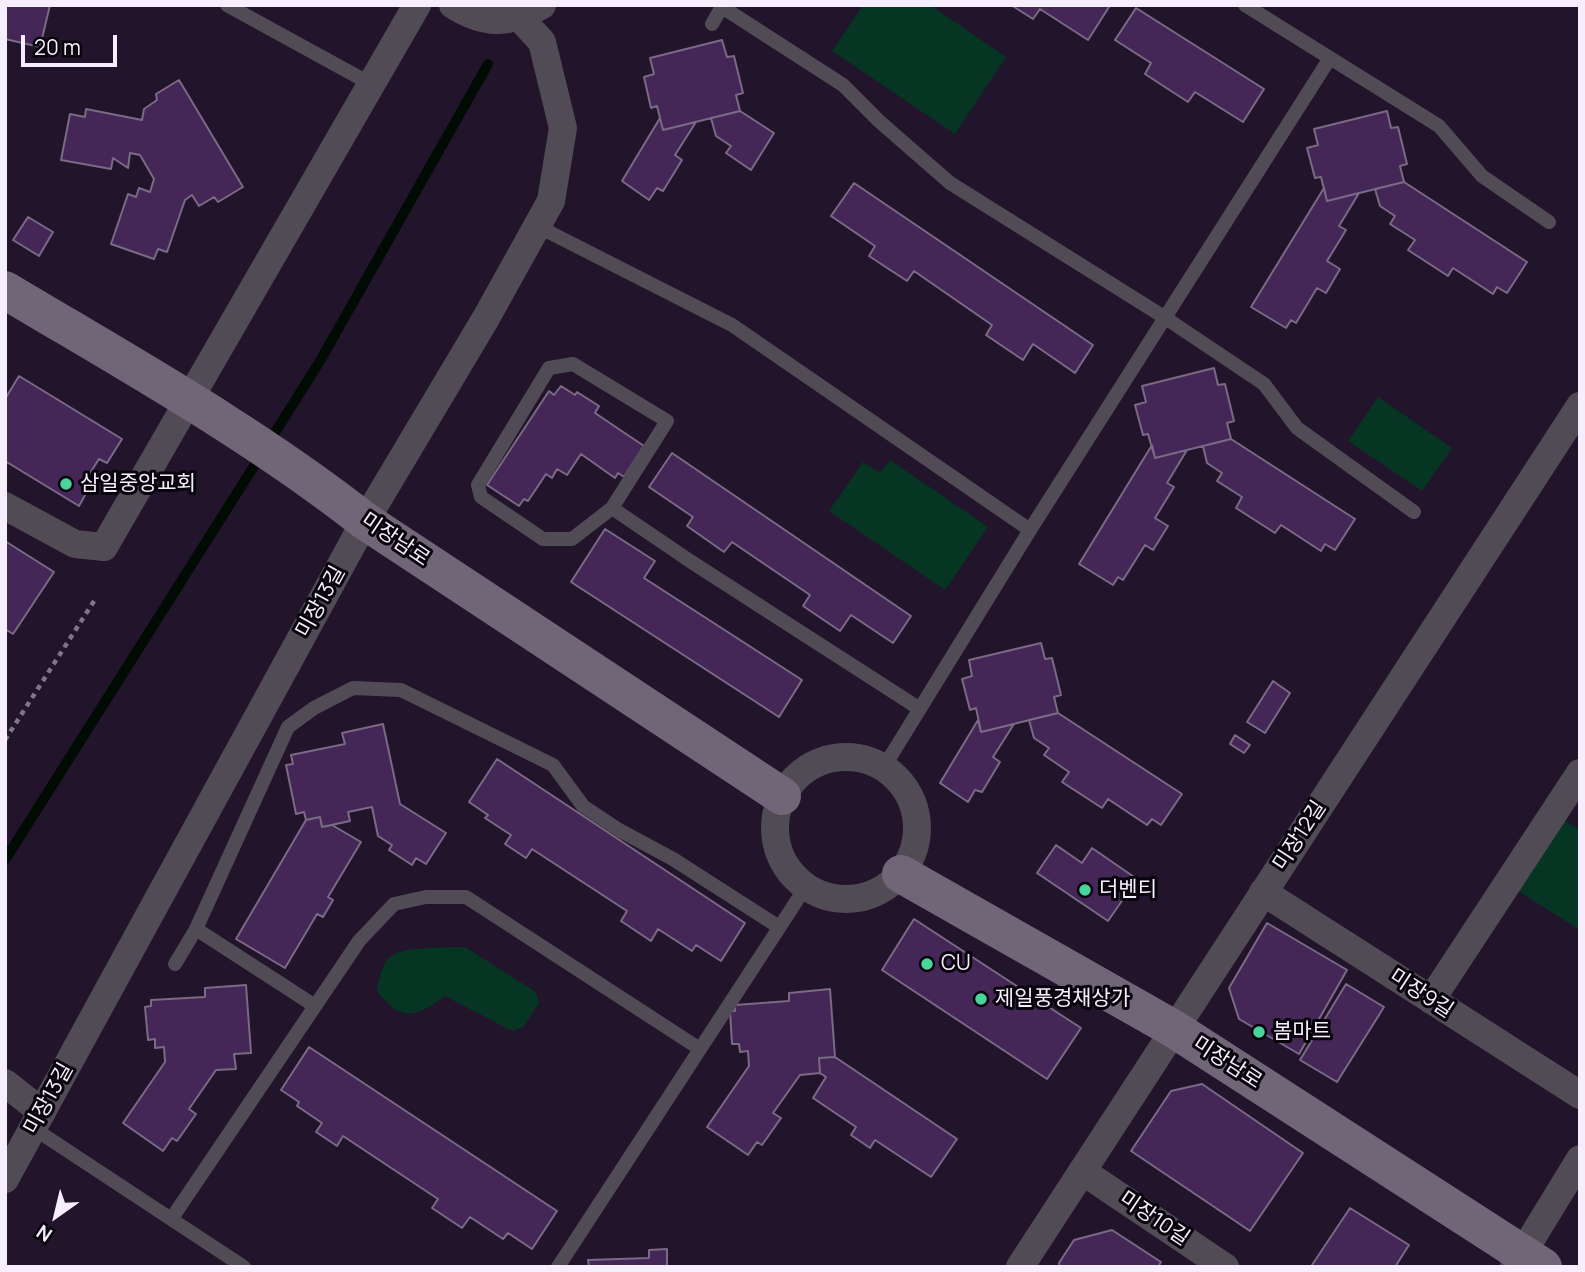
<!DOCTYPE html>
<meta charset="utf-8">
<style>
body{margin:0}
#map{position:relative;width:1585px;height:1272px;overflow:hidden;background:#22142a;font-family:Manrope,sans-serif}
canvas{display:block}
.frame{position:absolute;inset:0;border:7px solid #f7eefd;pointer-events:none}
.north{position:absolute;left:21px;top:1181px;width:70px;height:70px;-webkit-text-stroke:5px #08040c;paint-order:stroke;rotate:214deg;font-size:19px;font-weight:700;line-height:28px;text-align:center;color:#f7eefd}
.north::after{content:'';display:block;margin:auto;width:24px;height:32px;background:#f7eefd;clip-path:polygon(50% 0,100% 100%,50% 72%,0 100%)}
.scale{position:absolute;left:21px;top:35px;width:96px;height:32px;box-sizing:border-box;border:4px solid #f7eefd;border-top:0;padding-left:9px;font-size:21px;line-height:24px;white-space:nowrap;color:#f7eefd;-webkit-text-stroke:5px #08040c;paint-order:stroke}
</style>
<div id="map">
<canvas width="1585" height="1272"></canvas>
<div class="frame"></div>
<div class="north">N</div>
<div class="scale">20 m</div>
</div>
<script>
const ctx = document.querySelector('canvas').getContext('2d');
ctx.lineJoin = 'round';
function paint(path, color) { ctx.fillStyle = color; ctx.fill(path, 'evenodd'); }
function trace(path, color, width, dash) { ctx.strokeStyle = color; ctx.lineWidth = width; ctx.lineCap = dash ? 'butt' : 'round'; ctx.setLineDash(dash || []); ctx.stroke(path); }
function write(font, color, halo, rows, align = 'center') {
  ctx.font = font + ' Manrope,"Noto Sans KR",sans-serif'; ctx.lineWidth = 6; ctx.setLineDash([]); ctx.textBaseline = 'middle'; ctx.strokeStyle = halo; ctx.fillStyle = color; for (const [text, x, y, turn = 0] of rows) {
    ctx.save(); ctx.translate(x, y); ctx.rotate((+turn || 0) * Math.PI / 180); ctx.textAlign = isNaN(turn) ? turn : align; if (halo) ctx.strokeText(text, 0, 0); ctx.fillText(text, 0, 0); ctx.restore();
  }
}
const green = new Path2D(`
 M 863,5 L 930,5 L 1006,57 L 955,134 L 832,51 Z
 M 1378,397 L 1452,448 L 1422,491 L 1348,441 Z
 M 890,460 L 988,527 L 945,590 L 829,511 L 863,462 L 880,473 Z
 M 1553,814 L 1580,830 L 1580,930 L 1507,884 Z
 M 465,947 L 536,992 L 539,1003 L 523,1027 L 512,1031 L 445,996 C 416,1018 400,1022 377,991 C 379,980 381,967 388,959 C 400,945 447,948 465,947 Z`);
const stream = new Path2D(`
 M 269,442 L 320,361 L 488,64
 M 5,860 L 261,455`);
const building = new Path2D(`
 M 5,5 L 50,5 L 40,47 L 5,39 Z
 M 1011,5 L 1107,5 L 1109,7 L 1088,40 L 1040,9 L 1033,19 Z
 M 1136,8 L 1264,89 L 1243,122 L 1195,92 L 1188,102 L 1145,74 L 1151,63 L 1115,40 Z
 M 722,40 L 727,57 L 734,56 L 743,93 L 736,95 L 740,111 L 663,130 L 657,106 L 651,108 L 644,77 L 654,74 L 650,58 Z
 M 179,80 L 243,187 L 218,202 L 214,197 L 199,206 L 192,195 L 185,200 L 167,252 L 158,249 L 154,259 L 111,244 L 128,194 L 136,197 L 139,188 L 150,192 L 154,179 L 140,155 L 130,153 L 128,168 L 113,158 L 111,169 L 61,160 L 70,114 L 85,117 L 86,109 L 142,120 L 144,109 L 157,100 L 156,94 Z
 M 740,111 L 774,133 L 751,170 L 726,153 L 731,146 L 716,136 L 711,118 Z
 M 1387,111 L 1391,128 L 1398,127 L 1407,164 L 1400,166 L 1404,182 L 1327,201 L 1321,177 L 1315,178 L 1307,148 L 1318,145 L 1314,129 Z
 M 660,118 L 663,130 L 696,122 L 675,155 L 682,160 L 663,191 L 657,188 L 649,200 L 622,181 Z
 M 1404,182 L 1527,262 L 1507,293 L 1497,287 L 1493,294 L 1453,268 L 1448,276 L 1408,250 L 1415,240 L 1390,224 L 1395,216 L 1380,206 L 1375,189 Z
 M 854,183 L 1093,345 L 1075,373 L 1033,344 L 1023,360 L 986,335 L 992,325 L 914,271 L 907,281 L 869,256 L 875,246 L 831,216 Z
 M 1324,188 L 1327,201 L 1359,193 L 1339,226 L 1346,230 L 1327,261 L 1340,269 L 1326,293 L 1317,288 L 1296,323 L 1291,320 L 1286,328 L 1251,307 Z
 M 28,217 L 53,232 L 39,256 L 13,240 Z
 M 1214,368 L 1218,385 L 1225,384 L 1234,421 L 1227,423 L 1231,439 L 1155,458 L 1148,434 L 1143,435 L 1135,405 L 1146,402 L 1142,386 Z
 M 19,376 L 122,439 L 107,463 L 99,459 L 83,484 L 89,488 L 79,506 L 5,461 L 5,399 Z
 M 561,386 L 575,395 L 577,392 L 599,406 L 595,413 L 644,446 L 624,477 L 618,473 L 615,478 L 581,454 L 567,475 L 557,469 L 552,478 L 546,474 L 528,501 L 524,499 L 519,506 L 487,485 L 549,391 L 554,395 Z
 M 1231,439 L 1355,519 L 1335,550 L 1325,544 L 1321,551 L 1281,525 L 1275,533 L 1236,508 L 1242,497 L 1217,481 L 1222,473 L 1207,463 L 1203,446 Z
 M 1152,445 L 1155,458 L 1187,450 L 1167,483 L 1174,487 L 1155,518 L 1168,526 L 1153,550 L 1145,545 L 1123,580 L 1118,577 L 1113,585 L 1079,564 Z
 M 672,453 L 911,616 L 893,643 L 851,615 L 840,631 L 803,606 L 810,595 L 732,542 L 724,552 L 687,526 L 693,517 L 649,487 Z
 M 605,529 L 655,561 L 644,578 L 802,680 L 779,717 L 571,582 Z
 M 5,541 L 54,572 L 13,634 L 5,629 Z
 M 1041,643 L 1045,659 L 1052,658 L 1061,695 L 1054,697 L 1058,713 L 981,732 L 976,708 L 970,710 L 962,679 L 972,676 L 969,660 Z
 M 1273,681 L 1290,693 L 1265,733 L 1247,722 Z
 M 1058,713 L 1182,794 L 1161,825 L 1152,819 L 1147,825 L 1108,799 L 1102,808 L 1062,782 L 1069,772 L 1044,755 L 1049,748 L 1034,738 L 1029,720 Z
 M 978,720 L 981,732 L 1014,724 L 993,757 L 1000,762 L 982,792 L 975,790 L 968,802 L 940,783 Z
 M 383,724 L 400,804 L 446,833 L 426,864 L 416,858 L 412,865 L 389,850 L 392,845 L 378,836 L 372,807 L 348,812 L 350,821 L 322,827 L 320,817 L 306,820 L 304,812 L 296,814 L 286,765 L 293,764 L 291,755 L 345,744 L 342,733 Z
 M 1235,735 L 1250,745 L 1244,753 L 1230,744 Z
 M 497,759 L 745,923 L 721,961 L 696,945 L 692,951 L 658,929 L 651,941 L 621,921 L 627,911 L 532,849 L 526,858 L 505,844 L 511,835 L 485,818 L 488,815 L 469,802 Z
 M 320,817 L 322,827 L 332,825 L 361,842 L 328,897 L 333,900 L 323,917 L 317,914 L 285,968 L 236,939 L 306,820 Z
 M 1056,845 L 1082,863 L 1092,848 L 1137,879 L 1108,921 L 1037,873 Z
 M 914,919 L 1081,1028 L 1047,1079 L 882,970 Z
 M 1267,923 L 1347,970 L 1299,1054 L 1239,1019 L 1229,988 Z
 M 1346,984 L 1384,1007 L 1337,1082 L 1300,1060 Z
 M 246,985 L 251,1053 L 234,1054 L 236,1069 L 216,1070 L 189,1109 L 196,1114 L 177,1141 L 172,1138 L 163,1151 L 123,1123 L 165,1062 L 164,1047 L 155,1048 L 155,1039 L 148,1040 L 145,1007 L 151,1006 L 151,1000 L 205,997 L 205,988 Z
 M 830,989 L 835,1057 L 819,1058 L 820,1073 L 800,1075 L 773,1113 L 781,1118 L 762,1145 L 757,1142 L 748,1155 L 707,1127 L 749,1066 L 748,1051 L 740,1052 L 739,1044 L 732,1044 L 730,1011 L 735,1011 L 735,1005 L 789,1001 L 789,993 Z
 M 309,1047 L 557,1211 L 532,1249 L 508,1233 L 503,1239 L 470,1217 L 462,1228 L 432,1208 L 438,1199 L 343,1136 L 337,1146 L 316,1132 L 322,1123 L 297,1106 L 299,1102 L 281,1090 Z
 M 835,1057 L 957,1139 L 931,1177 L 875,1140 L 870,1148 L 851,1135 L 856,1127 L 813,1098 L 826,1077 L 820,1073 L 819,1058 Z
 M 1202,1084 L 1303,1153 L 1250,1231 L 1131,1151 L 1171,1091 Z
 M 1350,1208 L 1409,1245 L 1395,1267 L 1315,1267 L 1312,1265 Z
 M 1112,1230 L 1161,1262 L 1158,1267 L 1060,1267 L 1059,1263 L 1074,1240 Z
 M 667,1249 L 667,1267 L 579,1267 L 589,1266 L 588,1260 L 649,1258 L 649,1250 Z`);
const path = new Path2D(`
 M 5,740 L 96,598`);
const lane = new Path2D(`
 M 227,5 L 371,84
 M 1245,5 L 1439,126 L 1482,176 L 1549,222
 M 722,7 L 843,85 L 879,121 L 950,183 L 1164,317 L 1264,384 L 1297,428 L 1414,512
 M 712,24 L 723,5
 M 537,226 L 732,325 L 1030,530
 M 612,508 L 572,539 L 543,539 L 481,497 L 478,485 L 549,368 L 573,364 L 667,421 L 612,508 L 690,561 L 920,709
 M 884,767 L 1030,530 L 1330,58
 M 196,929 L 315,1006
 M 175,964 L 196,929 L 288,727 L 314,708 L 353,688 L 401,690 L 553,765 L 583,806 L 619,830 L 673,859 L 779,927
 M 33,1128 L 244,1267
 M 172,1218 L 359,941 L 394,904 L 426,897 L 466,897 L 700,1049
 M 558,1267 L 807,885`);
const street = new Path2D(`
 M 453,5 C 486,26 509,24 542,5
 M 5,506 L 75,544 L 104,547 L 417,5
 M775 828a71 71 0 1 1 142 0a71 71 0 1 1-142 0Z
 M 1263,892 L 1580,1095
 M 1431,1000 L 1580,773
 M 5,1083 L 42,1112
 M 1082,1171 L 1225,1267
 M 5,1179 L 365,521 L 486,318 L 551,201 L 563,128 L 542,42 L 519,17
 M 1020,1267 L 1580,406
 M 1514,1267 L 1580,1159`);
const secondary = new Path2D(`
 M 5,290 C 127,363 253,433 365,521 L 782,796
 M 901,874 L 1174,1029 L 1543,1267`);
const markers = [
 [66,484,7,"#49d49c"],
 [1085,890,7,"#49d49c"],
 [927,964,7,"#49d49c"],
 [981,999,7,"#49d49c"],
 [1259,1032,7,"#49d49c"]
];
const poiNames = [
 ["삼일중앙교회",80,484],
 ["더벤티",1099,890],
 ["CU",941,964],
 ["제일풍경채상가",995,999],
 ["봄마트",1273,1032]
];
const streetNames = [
 ["미장남로",395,540,34],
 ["미장13길",321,602,-61],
 ["미장12길",1300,836,-57],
 ["미장9길",1421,994,33],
 ["미장남로",1227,1063,33],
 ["미장13길",49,1099,-61],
 ["미장10길",1154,1219,34]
];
paint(green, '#063523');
trace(stream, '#000b04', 10);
paint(building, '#442756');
trace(building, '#7a6a85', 2);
trace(path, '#817588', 4.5, [5, 5]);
trace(lane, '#514b56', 14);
trace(street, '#514b56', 28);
trace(secondary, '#706678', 38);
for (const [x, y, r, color] of markers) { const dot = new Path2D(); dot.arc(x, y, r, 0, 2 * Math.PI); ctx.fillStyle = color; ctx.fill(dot); trace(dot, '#08040c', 2.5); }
write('21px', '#f7eefd', '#08040c', poiNames, 'left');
write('21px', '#f7eefd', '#08040c', streetNames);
</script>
